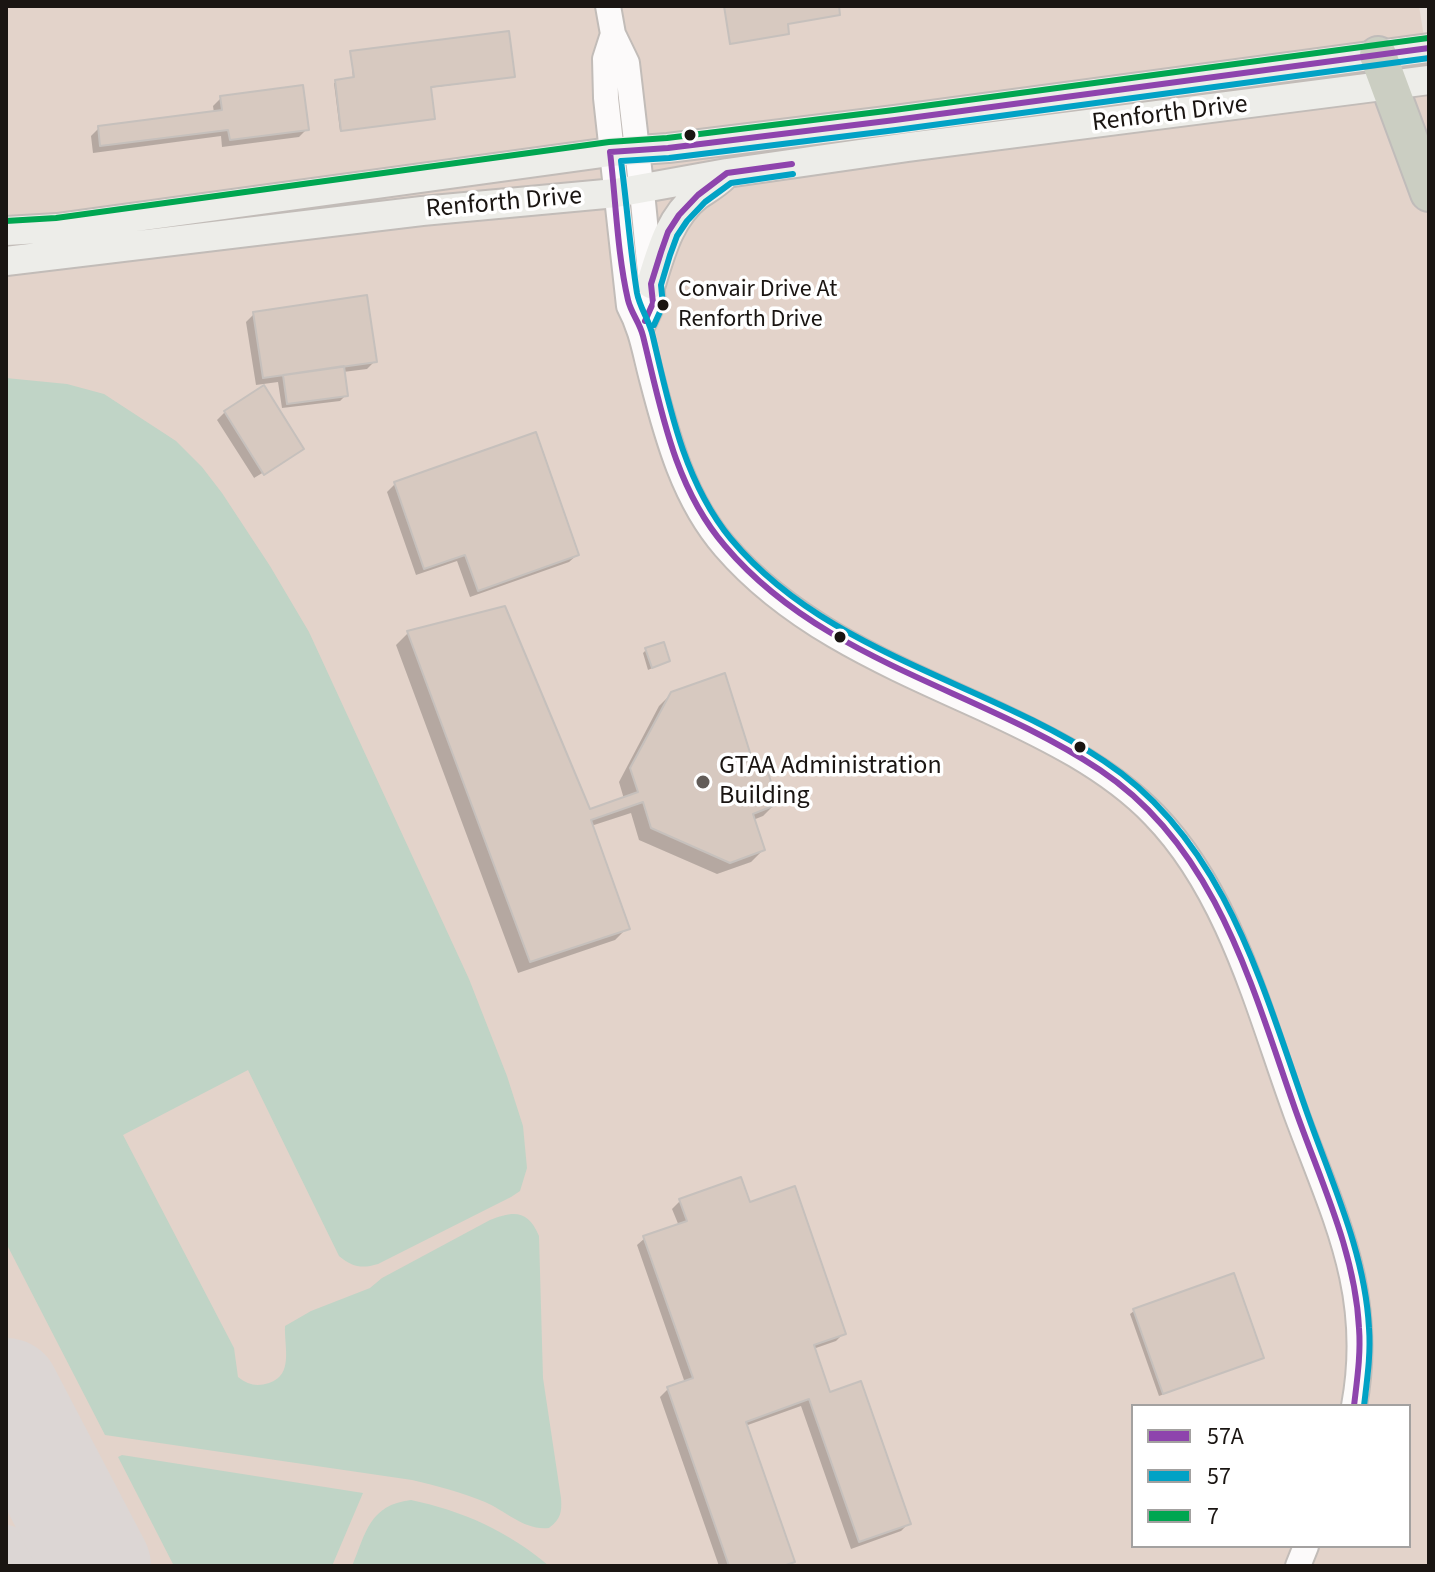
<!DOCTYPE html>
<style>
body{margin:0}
#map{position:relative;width:1435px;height:1572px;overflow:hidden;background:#e8e0db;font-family:"Source Sans 3",sans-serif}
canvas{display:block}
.frame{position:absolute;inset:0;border:8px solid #1a1512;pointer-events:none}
.legend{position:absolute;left:1131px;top:1404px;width:280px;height:144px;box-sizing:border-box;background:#fff;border:2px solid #a3a1a0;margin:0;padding:10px 14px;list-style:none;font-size:24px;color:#1a1512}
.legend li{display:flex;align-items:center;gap:16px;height:40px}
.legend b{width:40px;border:2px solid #a3a1a0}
</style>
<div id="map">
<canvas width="1435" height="1572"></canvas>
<div class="frame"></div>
<ul class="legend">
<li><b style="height:10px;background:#8e44ad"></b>57A</li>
<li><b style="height:10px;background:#01a2c5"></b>57</li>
<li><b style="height:10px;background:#00a651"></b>7</li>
</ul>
</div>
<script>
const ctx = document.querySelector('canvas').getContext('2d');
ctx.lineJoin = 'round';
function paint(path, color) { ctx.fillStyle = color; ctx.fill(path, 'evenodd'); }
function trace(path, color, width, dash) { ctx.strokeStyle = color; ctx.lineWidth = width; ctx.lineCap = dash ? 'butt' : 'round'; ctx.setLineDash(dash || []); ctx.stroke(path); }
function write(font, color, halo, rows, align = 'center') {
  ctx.font = font + ' "Source Sans 3",sans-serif'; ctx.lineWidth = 7; ctx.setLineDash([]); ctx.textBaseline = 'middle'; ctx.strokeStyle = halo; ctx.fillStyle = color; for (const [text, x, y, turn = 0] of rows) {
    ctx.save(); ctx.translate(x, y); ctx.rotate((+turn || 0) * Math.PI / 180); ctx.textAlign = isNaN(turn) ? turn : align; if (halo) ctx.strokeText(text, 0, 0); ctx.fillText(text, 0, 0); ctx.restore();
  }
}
const built = new Path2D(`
 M 6,6 L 1419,6 L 1429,68 L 1429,1566 L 6,1566 ZM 1133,1406 L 1409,1406 L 1409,1546 L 1133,1546 Z`);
const green = new Path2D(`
 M 6,378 L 67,384 L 104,394 L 176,441 L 202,467 L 222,493 L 270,566 L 309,632 L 469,979 L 507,1076 L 523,1126 L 527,1168 L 520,1191 L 511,1197 L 378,1264 C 362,1269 352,1267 339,1256 L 248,1070 L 123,1135 L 234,1348 L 238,1377 C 248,1385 257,1387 269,1383 C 294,1375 284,1347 285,1326 L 311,1311 L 370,1288 L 382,1278 L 490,1220 C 513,1211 528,1209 539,1236 L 543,1378 L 561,1498 C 562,1512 561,1519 549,1528 C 525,1531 506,1511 485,1502 C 461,1492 437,1486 412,1480 L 105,1435 L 6,1243 Z
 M 122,1455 L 363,1493 L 332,1566 L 174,1566 L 118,1457 Z
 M 411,1500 C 463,1511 508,1531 549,1566 L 352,1566 C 366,1533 369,1505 411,1500 Z`);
const shadow = new Path2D(`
 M 351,53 L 512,77 L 429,88 L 432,119 L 340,131 L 334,83 L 353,79 Z
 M 221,98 L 307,129 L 299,137 L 222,147 L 221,136 L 93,153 L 91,136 L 99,128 L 214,113 L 213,106 Z
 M 254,314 L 375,361 L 367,369 L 343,372 L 346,395 L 340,401 L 282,408 L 278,382 L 256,385 L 246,322 Z
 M 225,412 L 302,449 L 254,478 L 256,481 L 217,420 Z
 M 395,484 L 577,555 L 569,562 L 470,597 L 457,561 L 416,575 L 387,492 Z
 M 504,608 L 588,812 L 624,799 L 619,782 L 659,706 L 672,693 L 750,759 L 733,776 L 775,804 L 763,816 L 753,820 L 763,850 L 751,862 L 717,874 L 639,840 L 631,813 L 591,826 L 627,928 L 615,940 L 518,973 L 396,645 L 408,633 Z
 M 646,650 L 668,661 L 648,670 L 643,653 Z
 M 680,1201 L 748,1204 L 844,1333 L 836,1341 L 813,1349 L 829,1395 L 908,1524 L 901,1531 L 851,1549 L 801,1406 L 745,1426 L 792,1561 L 788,1566 L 719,1566 L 660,1397 L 668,1389 L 685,1383 L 637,1245 L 645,1238 L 679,1226 L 672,1209 Z
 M 1134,1311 L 1262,1357 L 1159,1396 L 1130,1314 Z`);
const taxiway = new Path2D(`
 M 6,1547 L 27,1566`);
const runway = new Path2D(`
 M 6,1392 L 97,1566`);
const building = new Path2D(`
 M 724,6 L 839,6 L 840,15 L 788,24 L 789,34 L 730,44 Z
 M 509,31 L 515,77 L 431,87 L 435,119 L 341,131 L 335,80 L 354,77 L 350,51 Z
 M 303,85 L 309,130 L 230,140 L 228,130 L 100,146 L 98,126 L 222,110 L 220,96 Z
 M 367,295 L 377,362 L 263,378 L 253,312 Z
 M 344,366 L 348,396 L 287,404 L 283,375 Z
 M 264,385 L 304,449 L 264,475 L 224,411 Z
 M 536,432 L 579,555 L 478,591 L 465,555 L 424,569 L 394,482 Z
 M 505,606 L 590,809 L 638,792 L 630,768 L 671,692 L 725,673 L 752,759 L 742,762 L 738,772 L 765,763 L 778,804 L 753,814 L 765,850 L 730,863 L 651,828 L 643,802 L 591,820 L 630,929 L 530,962 L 407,631 Z
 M 664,642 L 670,661 L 652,668 L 645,648 Z
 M 741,1177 L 750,1202 L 795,1186 L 846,1334 L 814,1345 L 830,1392 L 861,1381 L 911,1524 L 859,1542 L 809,1399 L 746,1422 L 795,1562 L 783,1566 L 729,1566 L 667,1387 L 693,1378 L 643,1236 L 687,1221 L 679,1199 Z
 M 1234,1273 L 1264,1358 L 1163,1394 L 1133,1309 Z`);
const tertiary = new Path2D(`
 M 608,6 L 613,34 L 627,63 L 643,202 L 653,303 L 641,329
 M 613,34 L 605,59 L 606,98 L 629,306 C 642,330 645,353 652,379 C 667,437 684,500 725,547 C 794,627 893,667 987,710 C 1045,737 1109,768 1154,815 C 1230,893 1259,1012 1296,1113 C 1334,1216 1375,1293 1354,1406
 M 1298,1566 L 1306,1546`);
const secondary = new Path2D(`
 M 6,231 L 57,228 L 610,152 L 668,148 L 895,120 L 1429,48
 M 6,261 L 422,211 L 616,193 L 727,173 L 908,147 L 1429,80
 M 651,284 C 661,251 670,217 698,195 C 707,189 716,184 724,176`);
const motorway = new Path2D(`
 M 1378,55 L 1429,193`);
const bus1 = new Path2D(`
 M 645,321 L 653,303 L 651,284 L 661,252 L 668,232 L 679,215 L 698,195 L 727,173 L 792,164
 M 1354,1406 C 1357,1380 1361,1354 1359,1328 C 1355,1249 1318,1176 1293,1103 C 1250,980 1214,846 1100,770 C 979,689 823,662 725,546 C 674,487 661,409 643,336 C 640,323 631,313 628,300 C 617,252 616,201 610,152 L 668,148 L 895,120 L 1429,48`);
const bus2 = new Path2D(`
 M 654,325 L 663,305 L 661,285 L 670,255 L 677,236 L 687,221 L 705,202 L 731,183 L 793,174
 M 1364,1406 C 1367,1380 1371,1354 1369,1328 C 1365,1250 1329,1177 1304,1104 C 1260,978 1222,839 1104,761 C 984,681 827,654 731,539 C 684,482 669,406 653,337 C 650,321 640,309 637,293 C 630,249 627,205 621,161 L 669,158 L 896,130 L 1429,58`);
const bus3 = new Path2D(`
 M 6,221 L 56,218 L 609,142 L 667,138 L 894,110 L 1428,38`);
const markers = [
 [690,135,7,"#1a1512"],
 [663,305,7,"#1a1512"],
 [840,637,7,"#1a1512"],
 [1080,747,7,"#1a1512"],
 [703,782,8,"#625c58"]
];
const busNames = [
 ["Convair Drive At",678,291],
 ["Renforth Drive",678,321]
];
const streetNames = [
 ["Renforth Drive",1170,115,-7],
 ["Renforth Drive",504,204,-5]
];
const poiNames = [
 ["GTAA Administration",719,767],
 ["Building",719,797]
];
paint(built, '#e3d3ca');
paint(green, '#c0d4c6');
paint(shadow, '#0003');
trace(taxiway, '#dcd6d4', 44);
trace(runway, '#dcd6d4', 108);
paint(building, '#d7c9c0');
trace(building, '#c6c0bc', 2);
trace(tertiary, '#c2bcb8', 28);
trace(secondary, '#c2bcb8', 32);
trace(motorway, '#c0bcba', 40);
trace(tertiary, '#fcfafa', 24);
trace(secondary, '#edede9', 28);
trace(motorway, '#cbcec2', 36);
trace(bus1, '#8e44ad', 6);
trace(bus2, '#01a2c5', 6);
trace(bus3, '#00a651', 6);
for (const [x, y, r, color] of markers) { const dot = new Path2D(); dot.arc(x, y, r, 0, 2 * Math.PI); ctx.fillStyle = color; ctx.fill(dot); trace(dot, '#fff', 3); }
write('24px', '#1a1512', '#fff', busNames, 'left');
write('26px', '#1a1512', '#fff', streetNames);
write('26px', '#1a1512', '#fff', poiNames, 'left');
</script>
